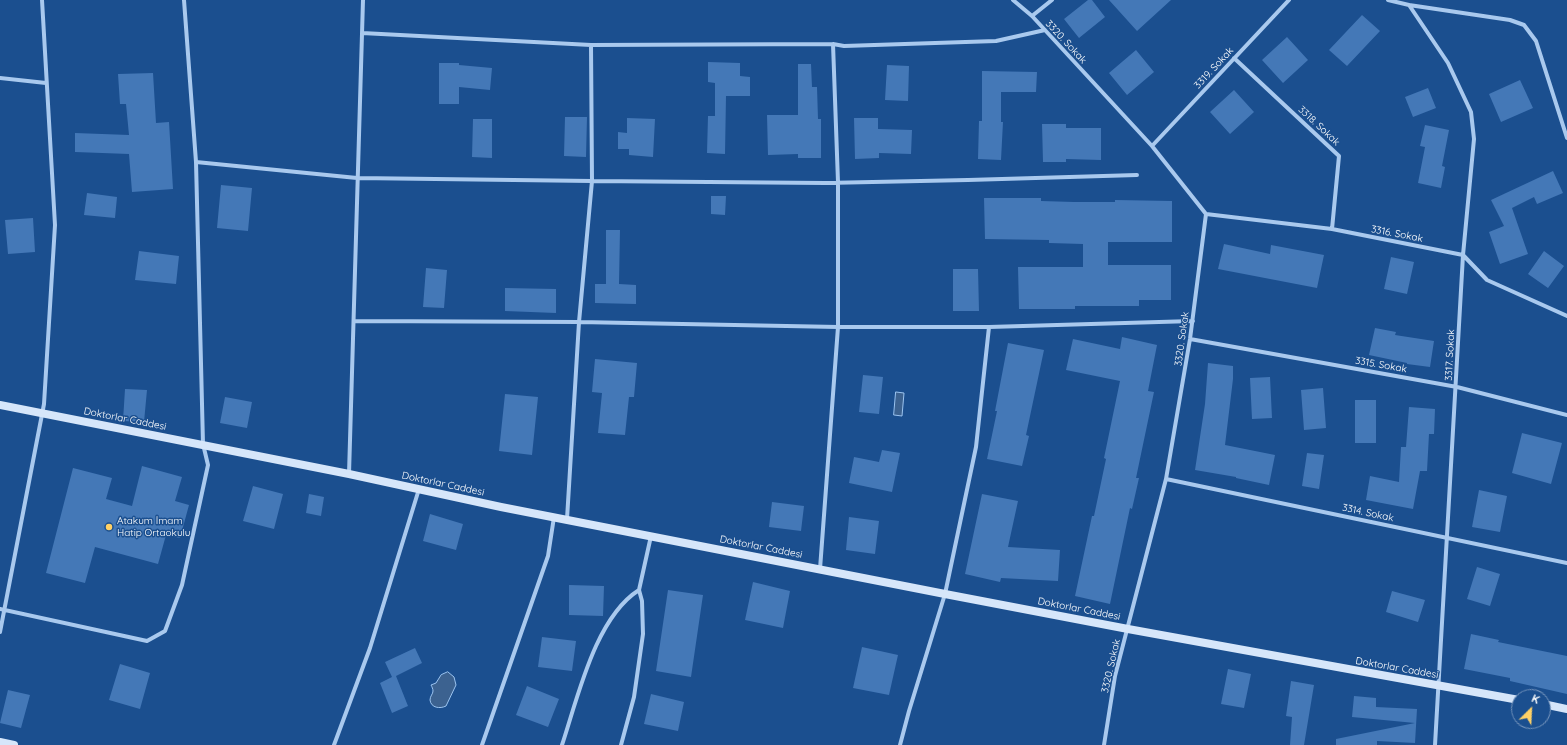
<!DOCTYPE html>
<meta charset="utf-8">
<style>
body{margin:0}
#map{position:relative;width:1567px;height:745px;overflow:hidden;background:#1b4f8f;font-family:Quicksand,sans-serif}
canvas{display:block}
.north{position:absolute;left:1511px;top:689px;width:40px;height:40px;box-sizing:border-box;background:#1b4f8f;border:1px solid #7695bc;border-radius:50%;rotate:24deg;font-size:11px;font-weight:700;line-height:16px;text-align:center;color:#fff}
.north::after{content:'';display:block;margin:auto;width:14px;height:18px;background:#ffd166;clip-path:polygon(50% 0,100% 100%,50% 72%,0 100%)}
</style>
<div id="map">
<canvas width="1567" height="745"></canvas>
<div class="north">K</div>
</div>
<script>
const ctx = document.querySelector('canvas').getContext('2d');
ctx.lineJoin = 'round';
function paint(path, color) { ctx.fillStyle = color; ctx.fill(path, 'evenodd'); }
function trace(path, color, width, dash) { ctx.strokeStyle = color; ctx.lineWidth = width; ctx.lineCap = dash ? 'butt' : 'round'; ctx.setLineDash(dash || []); ctx.stroke(path); }
function write(font, color, halo, rows, align = 'center') {
  ctx.font = font + ' Quicksand,sans-serif'; ctx.lineWidth = 3; ctx.setLineDash([]); ctx.textBaseline = 'middle'; ctx.strokeStyle = halo; ctx.fillStyle = color; for (const [text, x, y, turn = 0] of rows) {
    ctx.save(); ctx.translate(x, y); ctx.rotate((+turn || 0) * Math.PI / 180); ctx.textAlign = isNaN(turn) ? turn : align; if (halo) ctx.strokeText(text, 0, 0); ctx.fillText(text, 0, 0); ctx.restore();
  }
}
const water = new Path2D(`
 M 896,392 L 904,393 L 902,416 L 894,415 Z
 M 448,672 L 454,677 L 456,685 L 446,706 C 440,709 431,708 430,700 C 430,696 433,694 433,691 C 433,689 432,687 431,685 L 436,683 L 441,675 Z`);
const building = new Path2D(`
 M 1088,0 L 1092,0 L 1105,17 L 1079,38 L 1064,19 Z
 M 1109,0 L 1171,0 L 1137,31 Z
 M 1362,15 L 1380,31 L 1347,66 L 1329,50 Z
 M 1287,37 L 1308,60 L 1283,83 L 1262,60 Z
 M 1136,50 L 1154,72 L 1127,95 L 1109,73 Z
 M 708,62 L 740,63 L 740,76 L 750,77 L 750,96 L 726,96 L 725,154 L 707,153 L 708,116 L 715,116 L 715,83 L 708,82 Z
 M 439,63 L 459,63 L 459,65 L 492,68 L 490,90 L 459,87 L 459,104 L 439,104 Z
 M 798,64 L 811,64 L 812,87 L 817,87 L 818,119 L 821,119 L 821,158 L 798,158 L 798,154 L 768,155 L 767,115 L 798,115 Z
 M 887,65 L 909,66 L 908,101 L 885,100 Z
 M 982,71 L 1037,72 L 1036,92 L 1001,92 L 1001,122 L 1003,122 L 1001,160 L 978,159 L 979,121 L 982,121 Z
 M 153,73 L 156,123 L 169,122 L 173,189 L 132,192 L 129,154 L 75,152 L 75,133 L 129,135 L 126,104 L 120,104 L 118,74 Z
 M 1520,80 L 1533,108 L 1501,122 L 1489,94 Z
 M 1428,88 L 1436,108 L 1413,117 L 1405,97 Z
 M 1234,90 L 1254,112 L 1230,134 L 1210,112 Z
 M 565,117 L 587,117 L 586,157 L 564,156 Z
 M 627,118 L 655,119 L 653,157 L 629,155 L 629,149 L 618,149 L 618,132 L 627,133 Z
 M 854,118 L 878,118 L 878,129 L 912,130 L 911,154 L 879,153 L 879,158 L 855,159 Z
 M 473,119 L 492,119 L 492,158 L 472,157 Z
 M 1042,124 L 1066,124 L 1066,128 L 1101,128 L 1101,160 L 1066,159 L 1066,162 L 1043,162 Z
 M 1425,125 L 1449,130 L 1442,166 L 1445,167 L 1441,188 L 1418,183 L 1425,147 L 1420,146 Z
 M 1553,171 L 1563,193 L 1537,204 L 1534,197 L 1512,208 L 1528,254 L 1500,264 L 1489,232 L 1504,226 L 1491,200 Z
 M 221,185 L 252,188 L 248,231 L 217,228 Z
 M 87,193 L 117,197 L 115,218 L 84,215 Z
 M 711,196 L 726,196 L 725,215 L 711,214 Z
 M 984,198 L 1041,198 L 1041,201 L 1074,202 L 1115,202 L 1115,200 L 1172,201 L 1172,242 L 1108,242 L 1108,265 L 1171,265 L 1171,300 L 1139,300 L 1139,306 L 1075,306 L 1075,309 L 1019,309 L 1018,267 L 1083,267 L 1083,244 L 1049,243 L 1049,240 L 985,239 Z
 M 33,218 L 35,252 L 8,254 L 5,220 Z
 M 606,230 L 620,230 L 619,284 L 636,285 L 636,304 L 595,303 L 595,284 L 606,284 Z
 M 1224,244 L 1270,254 L 1271,245 L 1324,255 L 1317,288 L 1218,269 Z
 M 139,251 L 179,256 L 176,284 L 135,280 Z
 M 1544,251 L 1564,266 L 1548,288 L 1528,274 Z
 M 1391,257 L 1414,262 L 1407,294 L 1384,289 Z
 M 426,268 L 447,270 L 444,308 L 423,307 Z
 M 953,269 L 978,269 L 979,311 L 953,311 Z
 M 505,288 L 556,289 L 556,313 L 505,311 Z
 M 1375,328 L 1396,332 L 1395,335 L 1434,341 L 1430,367 L 1407,364 L 1407,363 L 1369,355 Z
 M 1122,337 L 1157,345 L 1148,391 L 1154,392 L 1136,478 L 1139,478 L 1132,509 L 1130,508 L 1110,604 L 1075,596 L 1092,516 L 1094,516 L 1106,459 L 1104,458 L 1120,381 L 1066,370 L 1073,339 L 1120,349 Z
 M 1008,343 L 1044,350 L 1026,435 L 1029,436 L 1022,466 L 987,459 L 997,411 L 995,411 Z
 M 595,359 L 637,363 L 634,397 L 629,397 L 625,435 L 598,433 L 602,393 L 592,392 Z
 M 1208,363 L 1233,366 L 1233,379 L 1225,445 L 1275,455 L 1269,485 L 1236,478 L 1236,477 L 1195,470 L 1205,404 Z
 M 863,375 L 883,377 L 879,414 L 859,412 Z
 M 1270,377 L 1272,418 L 1252,419 L 1250,378 Z
 M 1323,388 L 1326,428 L 1304,430 L 1301,390 Z
 M 125,389 L 147,390 L 144,422 L 123,421 Z
 M 505,394 L 538,397 L 532,455 L 499,451 Z
 M 225,397 L 252,402 L 247,428 L 220,423 Z
 M 1355,400 L 1376,400 L 1376,443 L 1355,443 Z
 M 1409,407 L 1435,409 L 1434,434 L 1429,434 L 1427,471 L 1420,471 L 1413,509 L 1366,500 L 1370,476 L 1399,482 L 1401,447 L 1406,447 Z
 M 1522,433 L 1562,443 L 1551,484 L 1512,473 Z
 M 882,450 L 900,453 L 892,492 L 849,483 L 854,457 L 879,462 Z
 M 1307,453 L 1324,455 L 1319,489 L 1302,486 Z
 M 142,466 L 182,477 L 175,501 L 189,505 L 180,538 L 166,535 L 158,564 L 95,547 L 85,583 L 46,573 L 73,468 L 112,478 L 106,499 L 132,506 Z
 M 253,486 L 283,494 L 274,529 L 243,521 Z
 M 1479,490 L 1507,496 L 1500,532 L 1472,527 Z
 M 309,494 L 324,497 L 321,516 L 306,513 Z
 M 982,494 L 1018,501 L 1008,547 L 1060,550 L 1058,581 L 1001,578 L 1000,582 L 965,574 Z
 M 772,502 L 804,506 L 801,531 L 769,527 Z
 M 430,514 L 463,524 L 456,550 L 423,541 Z
 M 849,517 L 879,521 L 875,554 L 846,550 Z
 M 1477,567 L 1500,574 L 1490,606 L 1467,599 Z
 M 753,582 L 790,591 L 783,628 L 745,620 Z
 M 569,585 L 604,586 L 603,616 L 569,615 Z
 M 668,590 L 703,595 L 691,677 L 656,671 Z
 M 1392,591 L 1425,600 L 1418,622 L 1386,612 Z
 M 1471,634 L 1499,640 L 1498,642 L 1567,656 L 1567,694 L 1510,681 L 1510,678 L 1464,669 Z
 M 542,637 L 576,641 L 572,671 L 538,667 Z
 M 862,647 L 898,655 L 889,695 L 853,688 Z
 M 415,648 L 422,663 L 396,676 L 408,706 L 392,713 L 380,683 L 392,677 L 385,662 Z
 M 120,664 L 150,673 L 140,709 L 109,700 Z
 M 1228,669 L 1251,674 L 1244,708 L 1221,704 Z
 M 1291,681 L 1314,685 L 1304,745 L 1290,745 L 1292,717 L 1286,716 Z
 M 527,686 L 559,699 L 548,727 L 516,715 Z
 M 8,690 L 30,695 L 21,728 L 0,723 Z
 M 651,694 L 684,702 L 678,731 L 644,724 Z
 M 1354,696 L 1376,698 L 1376,707 L 1417,709 L 1415,743 L 1377,741 L 1377,745 L 1336,745 L 1336,739 L 1415,723 L 1352,717 Z`);
const street = new Path2D(`
 M 1013,0 L 1032,16 L 1152,146 L 1206,214 L 1190,339 L 1166,479 L 1115,676 L 1104,745
 M 1388,0 L 1409,5 L 1448,63 L 1471,112 L 1474,139 L 1463,255 L 1435,745
 M 1409,5 L 1510,20 L 1524,25 L 1536,41 L 1567,138
 M 1032,16 L 1052,0
 M 362,33 L 591,45 L 833,44 L 844,46 L 996,41 L 1045,30
 M 1234,58 L 1339,156 L 1332,229
 M 0,78 L 46,83
 M 1152,146 L 1289,0
 M 196,162 L 357,178 L 592,181 L 825,183 L 968,180 L 1137,175
 M 1206,214 L 1332,229 L 1463,255 L 1487,280 L 1567,316
 M 354,321 L 579,322 L 838,327 L 989,327 L 1193,321
 M 1190,339 L 1457,387 L 1567,415
 M 349,474 L 363,0
 M 1166,479 L 1567,563
 M 567,519 L 579,322 L 592,181 L 591,45
 M 820,569 L 838,327 L 838,182 L 833,44
 M 0,609 L 147,641 L 165,631 L 182,585 L 208,465 L 203,444 L 196,162 L 184,0
 M 0,632 L 44,404 L 55,225 L 42,0
 M 334,745 L 370,648 L 419,489
 M 482,745 L 548,556 L 554,517
 M 562,745 C 578,697 595,618 639,590
 M 621,745 L 634,697 L 643,634 L 642,601 L 639,590 L 651,536
 M 900,745 L 909,711 L 945,594 L 976,447 L 989,327`);
const secondary = new Path2D(`
 M 0,405 L 349,474 L 501,507 L 945,594 L 1128,629 L 1519,700
 M 1543,704 L 1567,709
 M 0,742 L 14,745`);
const markers = [
 [109,527,4,"#ffd166"]
];
const streetNames = [
 ["3320. Sokak",1066,42,47],
 ["3319. Sokak",1214,68,-47],
 ["3318. Sokak",1319,126,43],
 ["3316. Sokak",1397,234,11],
 ["3320. Sokak",1182,339,-82],
 ["3317. Sokak",1450,355,-87],
 ["3315. Sokak",1381,365,10],
 ["Doktorlar Caddesi",125,419,11],
 ["Doktorlar Caddesi",443,484,12],
 ["3314. Sokak",1368,513,12],
 ["Doktorlar Caddesi",761,547,11],
 ["Doktorlar Caddesi",1079,609,11],
 ["3320. Sokak",1111,666,-77],
 ["Doktorlar Caddesi",1397,668,10]
];
const poiNames = [
 ["Atakum İmam",117,521],
 ["Hatip Ortaokulu",117,533]
];
paint(water, '#3c6290');
trace(water, '#9cc4f0', 1);
paint(building, '#4478b7');
trace(street, '#a9c9ee', 4);
trace(secondary, '#d6e6fa', 8);
for (const [x, y, r, color] of markers) { const dot = new Path2D(); dot.arc(x, y, r, 0, 2 * Math.PI); ctx.fillStyle = color; ctx.fill(dot); trace(dot, '#1b4f8f', 1.5); }
write('10px', '#fff', '#1b4f8f', streetNames);
write('10px', '#fff', '#1b4f8f', poiNames, 'left');
</script>
